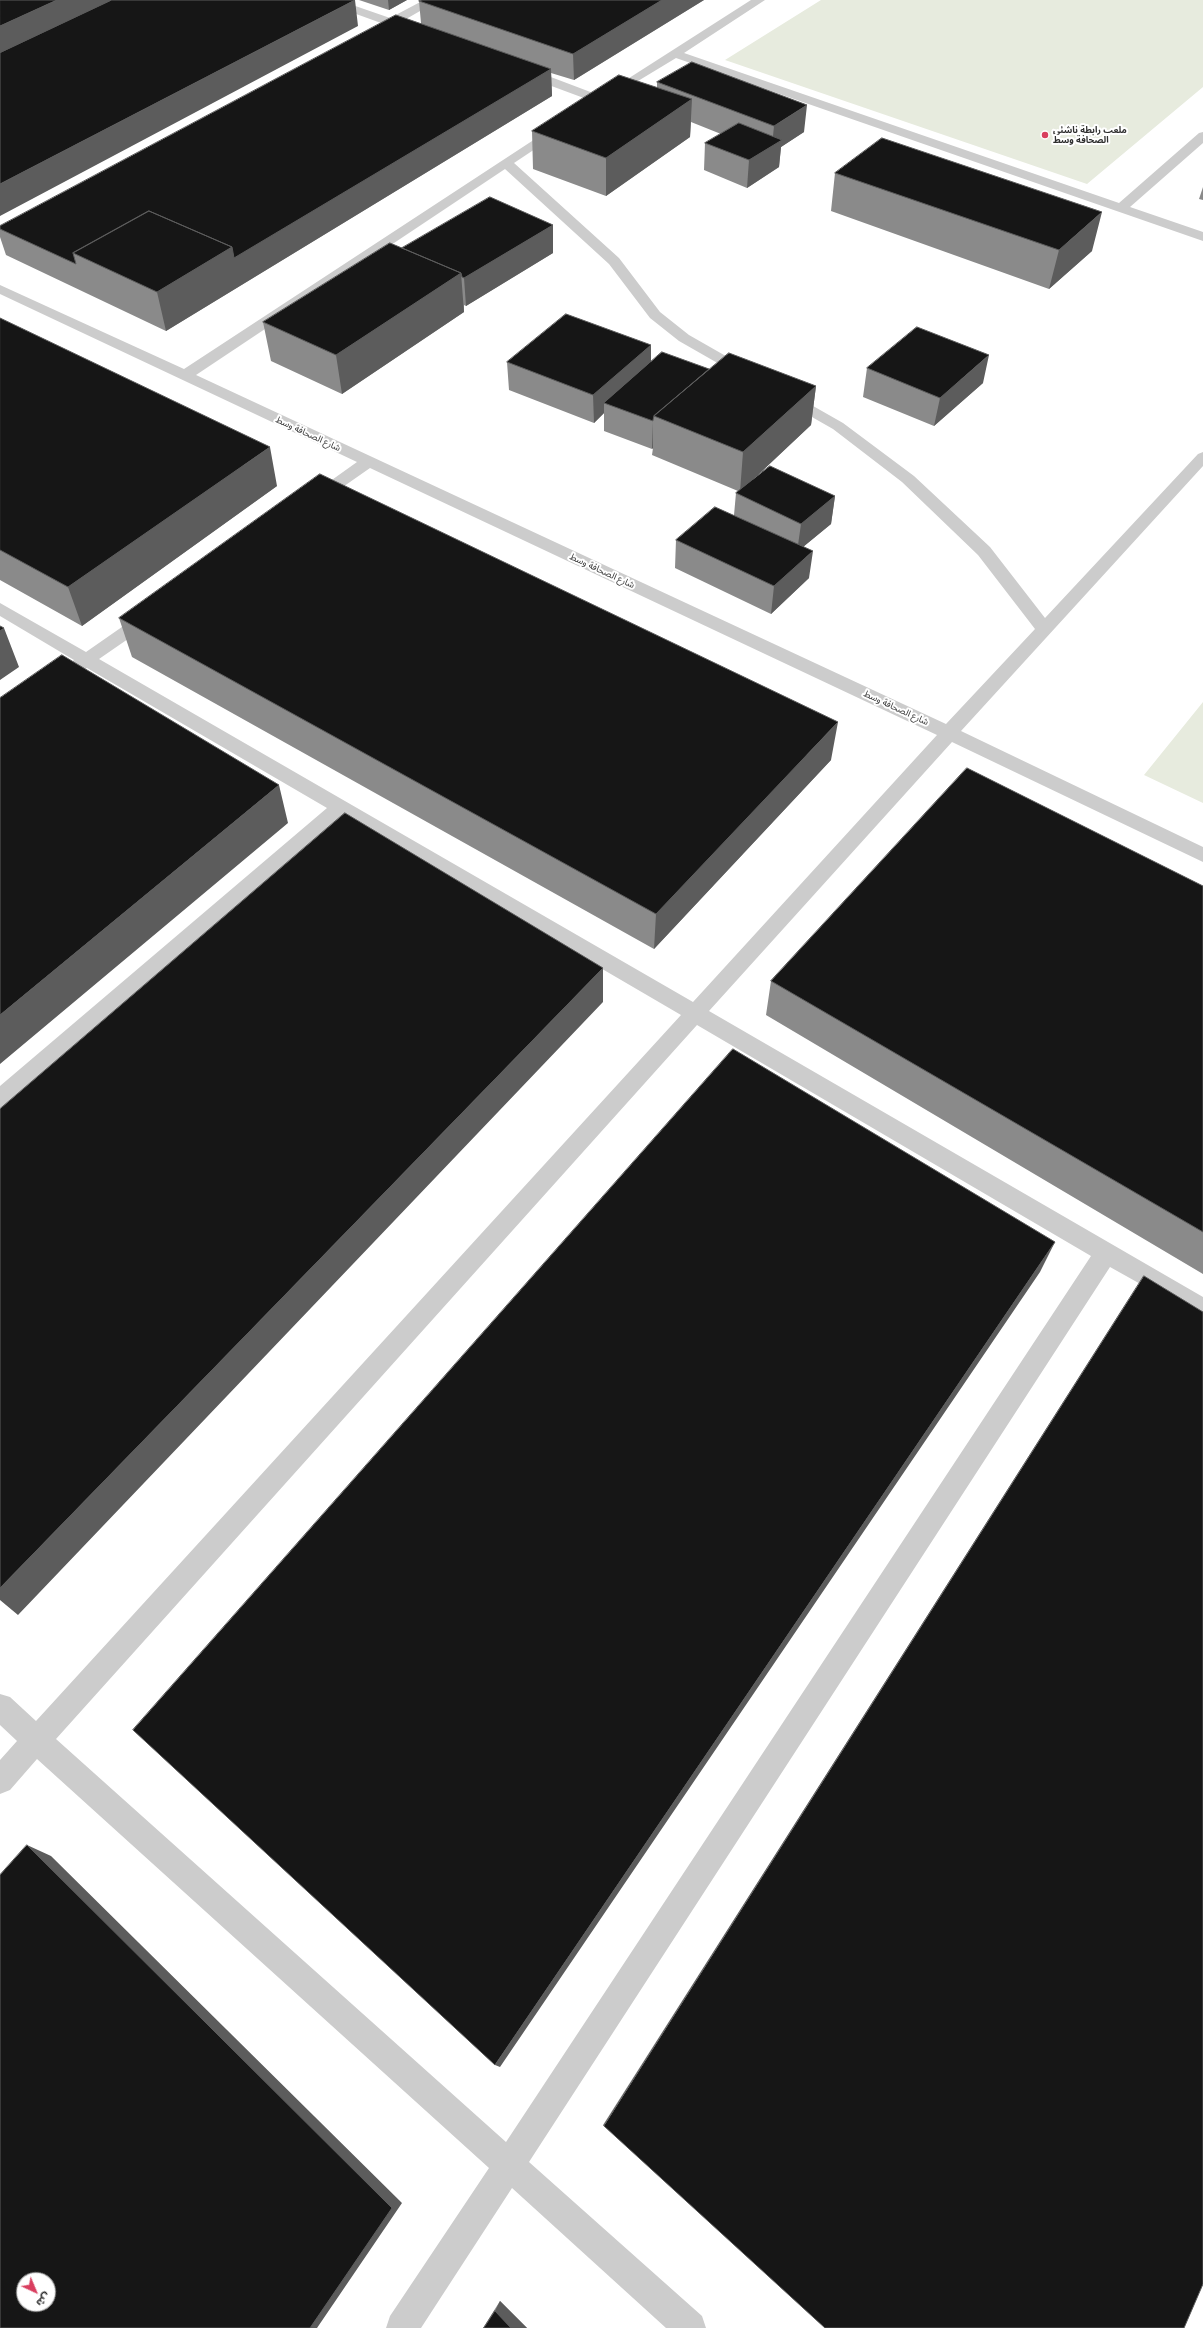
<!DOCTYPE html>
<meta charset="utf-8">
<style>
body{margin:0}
#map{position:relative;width:1203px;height:2328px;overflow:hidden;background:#fff;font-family:"Noto Sans","Noto Sans Arabic",sans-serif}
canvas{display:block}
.north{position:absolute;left:16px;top:2272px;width:40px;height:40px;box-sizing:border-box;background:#fff;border:1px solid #acacac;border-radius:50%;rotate:136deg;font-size:11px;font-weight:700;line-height:16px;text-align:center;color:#2f2f2f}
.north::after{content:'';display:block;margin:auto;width:14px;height:18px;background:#d93e5f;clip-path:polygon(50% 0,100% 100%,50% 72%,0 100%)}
</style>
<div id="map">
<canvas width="1203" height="2328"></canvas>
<div class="north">ش</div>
</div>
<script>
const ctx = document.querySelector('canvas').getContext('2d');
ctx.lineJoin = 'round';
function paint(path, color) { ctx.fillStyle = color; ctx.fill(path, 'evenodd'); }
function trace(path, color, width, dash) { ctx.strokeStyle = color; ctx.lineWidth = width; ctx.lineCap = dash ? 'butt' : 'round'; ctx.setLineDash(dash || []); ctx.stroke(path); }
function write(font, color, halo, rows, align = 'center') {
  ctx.font = font + ' "Noto Sans","Noto Sans Arabic",sans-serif'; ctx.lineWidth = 4; ctx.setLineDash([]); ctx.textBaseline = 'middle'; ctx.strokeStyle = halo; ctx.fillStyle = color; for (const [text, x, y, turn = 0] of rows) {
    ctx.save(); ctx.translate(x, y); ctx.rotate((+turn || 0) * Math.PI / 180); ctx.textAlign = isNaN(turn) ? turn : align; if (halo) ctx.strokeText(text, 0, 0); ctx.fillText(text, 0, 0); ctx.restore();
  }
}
const green = new Path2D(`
 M 821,0 L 1203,0 L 1203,87 L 1087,184 L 725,60 Z
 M 1203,702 L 1203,803 L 1144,775 Z`);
const minor = new Path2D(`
 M 321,0 L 338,0 L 390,18 L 424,0 L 439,0 L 401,22 L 405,25 L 403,27 L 392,26 L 376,33 L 370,30 L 381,23 L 323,2 Z
 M 751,0 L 765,0 L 684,53 L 1119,203 L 1199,133 L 1203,132 L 1203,143 L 1130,207 L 1203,232 L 1203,241 L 676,58 L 600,104 L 519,74 L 517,71 L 519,68 L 527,68 L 601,96 Z
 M 558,124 L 562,125 L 564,128 L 562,131 L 514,163 L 619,258 L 660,312 L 689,335 L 752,371 L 754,374 L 752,377 L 742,377 L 679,341 L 650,318 L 609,264 L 505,169 L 196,375 L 946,724 L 1035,629 L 978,555 L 902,482 L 833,429 L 782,400 L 780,397 L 782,394 L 792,394 L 843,423 L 914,476 L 990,547 L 1045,618 L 1198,454 L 1203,452 L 1203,466 L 961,731 L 1203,847 L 1203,862 L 952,742 L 709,1011 L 1203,1297 L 1203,1319 L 1110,1267 L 529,2162 L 702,2316 L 706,2328 L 666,2328 L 512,2188 L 421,2328 L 386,2328 L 390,2316 L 489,2168 L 37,1759 L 10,1790 L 0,1794 L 0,1760 L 17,1741 L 0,1725 L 0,1694 L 10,1697 L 36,1721 L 681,1015 L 342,817 L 8,1105 L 0,1108 L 0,1086 L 327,808 L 87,668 L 76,673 L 70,671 L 67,667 L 74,660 L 0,616 L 0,603 L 86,652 L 142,613 L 154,613 L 156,617 L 154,621 L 99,659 L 693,1002 L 937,735 L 370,468 L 320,503 L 308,503 L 306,500 L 308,497 L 357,462 L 0,294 L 0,285 L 184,369 ZM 697,1025 L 1091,1256 L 506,2142 L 56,1739 Z`);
const wall = new Path2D(`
 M 359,0 L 407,0 L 389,10 Z
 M 704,0 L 574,80 L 551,73 L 552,96 L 166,331 L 6,255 L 0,237 L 0,226 L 421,23 L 419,1 Z
 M 657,82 L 804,132 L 781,147 L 779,167 L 747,188 L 704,170 L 705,143 L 721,134 L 691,122 L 690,137 L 606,196 L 533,169 L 532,131 L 657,88 Z
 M 835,173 L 1092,251 L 1049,289 L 831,211 Z
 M 1203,187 L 1203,200 L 1199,199 Z
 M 553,225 L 553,253 L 466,306 L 464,305 L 464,312 L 342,394 L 271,361 L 263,322 L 402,248 Z
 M 0,318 L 277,486 L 82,626 L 0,580 Z
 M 651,345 L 651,362 L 709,369 L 816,386 L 811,425 L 752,480 L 835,496 L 831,524 L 804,546 L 809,578 L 771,614 L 675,568 L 676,540 L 734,515 L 736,493 L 738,491 L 652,455 L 653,448 L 652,449 L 604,431 L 604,413 L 594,423 L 509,390 L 507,362 Z
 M 867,368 L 983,383 L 934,426 L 863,397 Z
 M 119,618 L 831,760 L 654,949 L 132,657 Z
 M 1203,886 L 1203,1274 L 766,1015 L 771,981 Z
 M 1144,1276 L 604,2126 L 603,2125 L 1125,1305 Z
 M 500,2301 L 527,2328 L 483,2328 Z`);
const shadedWall = new Path2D(`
 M 57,0 L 120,0 L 0,56 L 0,26 Z
 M 355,0 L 358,26 L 0,216 L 0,184 Z
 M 388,0 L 407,0 L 389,10 Z
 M 662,0 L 704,0 L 574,80 L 573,54 Z
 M 551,69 L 552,96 L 166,331 L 157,292 L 232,247 Z
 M 692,99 L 690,137 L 606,196 L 606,158 Z
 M 807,105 L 804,132 L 781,147 L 779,167 L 747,188 L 749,160 L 772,146 L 774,126 Z
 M 1102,212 L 1092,251 L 1049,289 L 1059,250 Z
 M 553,225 L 553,253 L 466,306 L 464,278 Z
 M 461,273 L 464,312 L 342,394 L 336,355 Z
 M 651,345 L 651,373 L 604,403 L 604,413 L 594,423 L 593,395 Z
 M 989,355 L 983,383 L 934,426 L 940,398 Z
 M 816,386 L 811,425 L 740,492 L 743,452 Z
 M 653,420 L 653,448 L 652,449 L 653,421 Z
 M 270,447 L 277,486 L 82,626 L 68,587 Z
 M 835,496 L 831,524 L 797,552 L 801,524 Z
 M 813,551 L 809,578 L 771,614 L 774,586 Z
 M 4,628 L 19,667 L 0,680 L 0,631 Z
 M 838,722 L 831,760 L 654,949 L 656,914 Z
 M 279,785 L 288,823 L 0,1064 L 0,1015 Z
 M 603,968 L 603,1002 L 18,1615 L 0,1600 L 0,1588 Z
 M 1055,1242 L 1040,1272 L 500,2067 L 495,2065 Z
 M 27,1845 L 51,1856 L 402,2203 L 317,2328 L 310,2328 Z
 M 500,2301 L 527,2328 L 511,2328 L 495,2311 Z`);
const building = new Path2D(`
 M 0,0 L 57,0 L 0,26 Z
 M 112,0 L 355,0 L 0,184 L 0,53 Z
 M 422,0 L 662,0 L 573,54 L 419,1 Z
 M 396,15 L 551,69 L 234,258 L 232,247 L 149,211 L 73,253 L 76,264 L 0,229 L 0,226 Z
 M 692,62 L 807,105 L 774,126 L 657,82 Z
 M 619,75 L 692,99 L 606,158 L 532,131 Z
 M 739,123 L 782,140 L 749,160 L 705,143 Z
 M 882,138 L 1102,212 L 1059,250 L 835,173 Z
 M 490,197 L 553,225 L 464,278 L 462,277 L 461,273 L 402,248 Z
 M 149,211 L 232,247 L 157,292 L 73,253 Z
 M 390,243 L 461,273 L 336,355 L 263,322 Z
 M 566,314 L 651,345 L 593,395 L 507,362 Z
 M 0,318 L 270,447 L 68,587 L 0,550 Z
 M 917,327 L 989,355 L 940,398 L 867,368 Z
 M 662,352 L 709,369 L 654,416 L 653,420 L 653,421 L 604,403 Z
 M 729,353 L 816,386 L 743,452 L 654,416 Z
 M 770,466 L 835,496 L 801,524 L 736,493 Z
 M 320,474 L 838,722 L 656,914 L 119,618 Z
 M 715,507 L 813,551 L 774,586 L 676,540 Z
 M 0,626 L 4,628 L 0,631 Z
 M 62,655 L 279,785 L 0,1015 L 0,698 Z
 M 967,768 L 1203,886 L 1203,1232 L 771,981 Z
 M 345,813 L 603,968 L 0,1588 L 0,1109 Z
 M 733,1049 L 1055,1242 L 495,2065 L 133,1730 Z
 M 1144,1276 L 1203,1312 L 1203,2284 L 1184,2328 L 825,2328 L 604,2126 Z
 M 27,1845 L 392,2208 L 310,2328 L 0,2328 L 0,1875 ZM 24,2280 L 48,2280 L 48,2304 L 24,2304 Z
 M 495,2311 L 511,2328 L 484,2328 Z`);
const markers = [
 [1045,135,4,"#d93e5f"]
];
const farPoinames = [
 ["ملعب رابطة ناشئي",1053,130],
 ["الصحافة وسط",1053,140]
];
const farStreetnames = [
 ["شارع الصحافة وسط",308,434,25],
 ["شارع الصحافة وسط",602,571,25],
 ["شارع الصحافة وسط",896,708,25]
];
paint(green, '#e7ebde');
paint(minor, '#ccc');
paint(wall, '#8a8a8a');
paint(shadedWall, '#5c5c5c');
paint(building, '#161616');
trace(building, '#5c5c5c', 1);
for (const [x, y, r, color] of markers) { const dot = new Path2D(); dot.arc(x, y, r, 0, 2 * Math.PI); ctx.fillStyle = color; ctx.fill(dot); trace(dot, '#fff', 1.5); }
write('bold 9px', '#2f2f2f', '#fff', farPoinames, 'left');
write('9px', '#2f2f2f', '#fff', farStreetnames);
</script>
